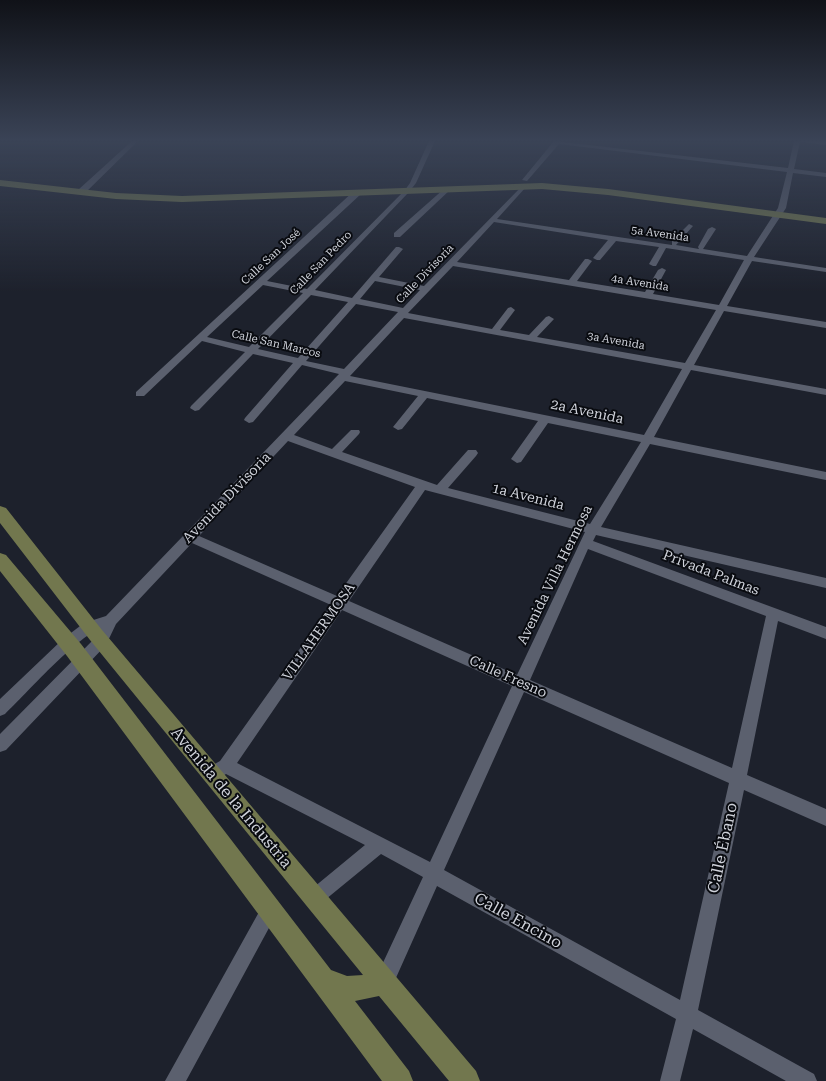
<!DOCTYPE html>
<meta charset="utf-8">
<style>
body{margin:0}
canvas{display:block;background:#1d212c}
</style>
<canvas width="826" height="1081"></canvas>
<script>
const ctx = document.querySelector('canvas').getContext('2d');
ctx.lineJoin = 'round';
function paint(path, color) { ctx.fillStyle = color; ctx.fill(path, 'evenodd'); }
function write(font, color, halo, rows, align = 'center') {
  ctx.font = font + ' "Roboto Serif",serif'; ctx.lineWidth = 4; ctx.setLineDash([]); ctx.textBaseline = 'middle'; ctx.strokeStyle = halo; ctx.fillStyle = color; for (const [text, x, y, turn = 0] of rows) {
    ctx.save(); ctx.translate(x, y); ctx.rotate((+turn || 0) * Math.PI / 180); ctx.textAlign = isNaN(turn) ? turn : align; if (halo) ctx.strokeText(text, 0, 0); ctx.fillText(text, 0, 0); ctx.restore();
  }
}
const minor = new Path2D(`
 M 132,141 L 138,141 L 84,194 L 78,194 L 78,190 Z
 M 429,141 L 435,141 L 416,183 L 409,192 L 315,290 L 352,298 L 396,247 L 399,247 L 403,249 L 379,277 L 424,286 L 524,184 L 526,185 L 526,187 L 497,219 L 672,245 L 672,241 L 689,224 L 693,226 L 676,245 L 699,249 L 698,247 L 708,229 L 712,227 L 716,229 L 703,249 L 747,256 L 778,208 L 787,172 L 559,144 L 527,181 L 522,180 L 554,141 L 788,168 L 794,141 L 826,141 L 826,145 L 800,142 L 794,169 L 826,173 L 826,177 L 793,173 L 786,208 L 754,257 L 826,268 L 826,272 L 752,261 L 727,306 L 826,322 L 826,328 L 724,311 L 694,365 L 826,389 L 826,395 L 691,370 L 654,437 L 826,472 L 826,480 L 650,444 L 601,527 L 826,578 L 826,588 L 596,535 L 593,541 L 826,627 L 826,639 L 778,621 L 747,775 L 826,809 L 826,826 L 744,790 L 698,1010 L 814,1074 L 817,1081 L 786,1081 L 693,1029 L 680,1081 L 660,1081 L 676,1019 L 437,886 L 391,989 L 384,992 L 377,989 L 374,982 L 423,877 L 381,854 L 320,904 L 314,907 L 308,904 L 305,898 L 308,892 L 365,845 L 226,774 L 219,778 L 213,775 L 211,770 L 213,765 L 220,761 L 331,605 L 192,543 L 116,624 L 106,645 L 6,750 L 0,752 L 0,734 L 96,637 L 100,629 C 76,637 26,694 5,714 L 0,716 L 0,699 L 63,639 L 84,623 L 106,616 L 339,374 L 302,365 L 253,422 L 249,423 L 244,420 L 245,418 L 293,363 L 253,354 L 199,410 L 195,411 L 190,408 L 191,406 L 245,352 L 202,341 L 144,396 L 136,396 L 136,392 L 355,190 L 361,190 L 361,194 L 267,281 L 307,289 L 405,190 L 410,183 ZM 494,222 L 608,240 L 593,258 L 597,260 L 600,260 L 616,241 L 659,247 L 649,264 L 653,266 L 656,266 L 666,248 L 744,260 L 719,305 L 653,294 L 666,270 L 662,268 L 658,270 L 645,292 L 577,281 L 592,261 L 588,259 L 585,259 L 569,280 L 457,262 ZM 453,266 L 716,310 L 685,363 L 537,337 L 554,319 L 549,316 L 546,317 L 529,335 L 500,330 L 515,310 L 511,307 L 508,308 L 492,329 L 408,313 ZM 375,281 L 420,290 L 403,308 L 360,299 ZM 263,285 L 303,293 L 249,347 L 207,337 ZM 311,295 L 348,302 L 298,358 L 258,349 ZM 356,304 L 398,312 L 344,369 L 306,361 ZM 404,318 L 682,369 L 644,435 L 350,376 ZM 345,381 L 418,396 L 393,427 L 398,430 L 402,429 L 427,398 L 538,421 L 511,459 L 517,463 L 521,462 L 548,423 L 641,442 L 590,524 L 448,488 L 476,456 L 478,453 L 476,450 L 468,450 L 437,485 L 342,452 L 359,434 L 360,432 L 359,430 L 351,430 L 332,449 L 294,435 ZM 288,441 L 415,487 L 337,596 L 199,536 ZM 425,490 L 585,532 L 517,675 L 349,601 ZM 588,549 L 766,616 L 732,768 L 530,680 ZM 342,610 L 512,686 L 430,862 L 237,763 ZM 524,692 L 729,783 L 680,1000 L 444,870 Z
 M 445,188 L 451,189 L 400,237 L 394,237 L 394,233 Z
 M 270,900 L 276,903 L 279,909 L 276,915 L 186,1081 L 165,1081 L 264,903 Z`);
const major = new Path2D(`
 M 0,180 L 116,193 L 182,196 L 542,183 L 608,189 L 826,218 L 826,224 L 608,195 L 542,189 L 182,202 L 116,199 L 0,186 Z
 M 0,506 L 6,508 L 102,630 L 476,1071 L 480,1081 L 449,1081 L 379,996 L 355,1001 L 409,1071 L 413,1081 L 382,1081 L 67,656 L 0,571 L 0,553 L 6,555 L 81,644 L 331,970 L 347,976 L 363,975 L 90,640 L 0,523 Z`);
const farStreetnames = [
 ["5a Avenida",660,234,8],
 ["Calle San José",271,257,-43],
 ["Calle San Pedro",321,263,-46],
 ["Calle Divisoria",425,274,-46],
 ["4a Avenida",640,283,9],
 ["3a Avenida",616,341,10],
 ["Calle San Marcos",276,344,13]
];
const streetNames = [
 ["2a Avenida",587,412,12],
 ["1a Avenida",528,497,14],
 ["Avenida Divisoria",227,498,-46],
 ["Privada Palmas",711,573,21],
 ["Avenida Villa Hermosa",555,575,-64],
 ["VILLAHERMOSA",319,632,-55],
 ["Calle Fresno",508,677,24]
];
const nearStreetnames = [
 ["Avenida de la Industria",231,798,50],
 ["Calle Ébano",723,848,-78],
 ["Calle Encino",518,921,29]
];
paint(minor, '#5b606e');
paint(major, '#72774e');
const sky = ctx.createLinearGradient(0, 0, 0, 292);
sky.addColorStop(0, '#101218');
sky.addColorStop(0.48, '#3a4356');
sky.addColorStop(1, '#3a435600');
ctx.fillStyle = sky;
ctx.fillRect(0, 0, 826, 292);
write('11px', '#cfd2da', '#090b10', farStreetnames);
write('14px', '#cfd2da', '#090b10', streetNames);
write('16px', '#cfd2da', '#090b10', nearStreetnames);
</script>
